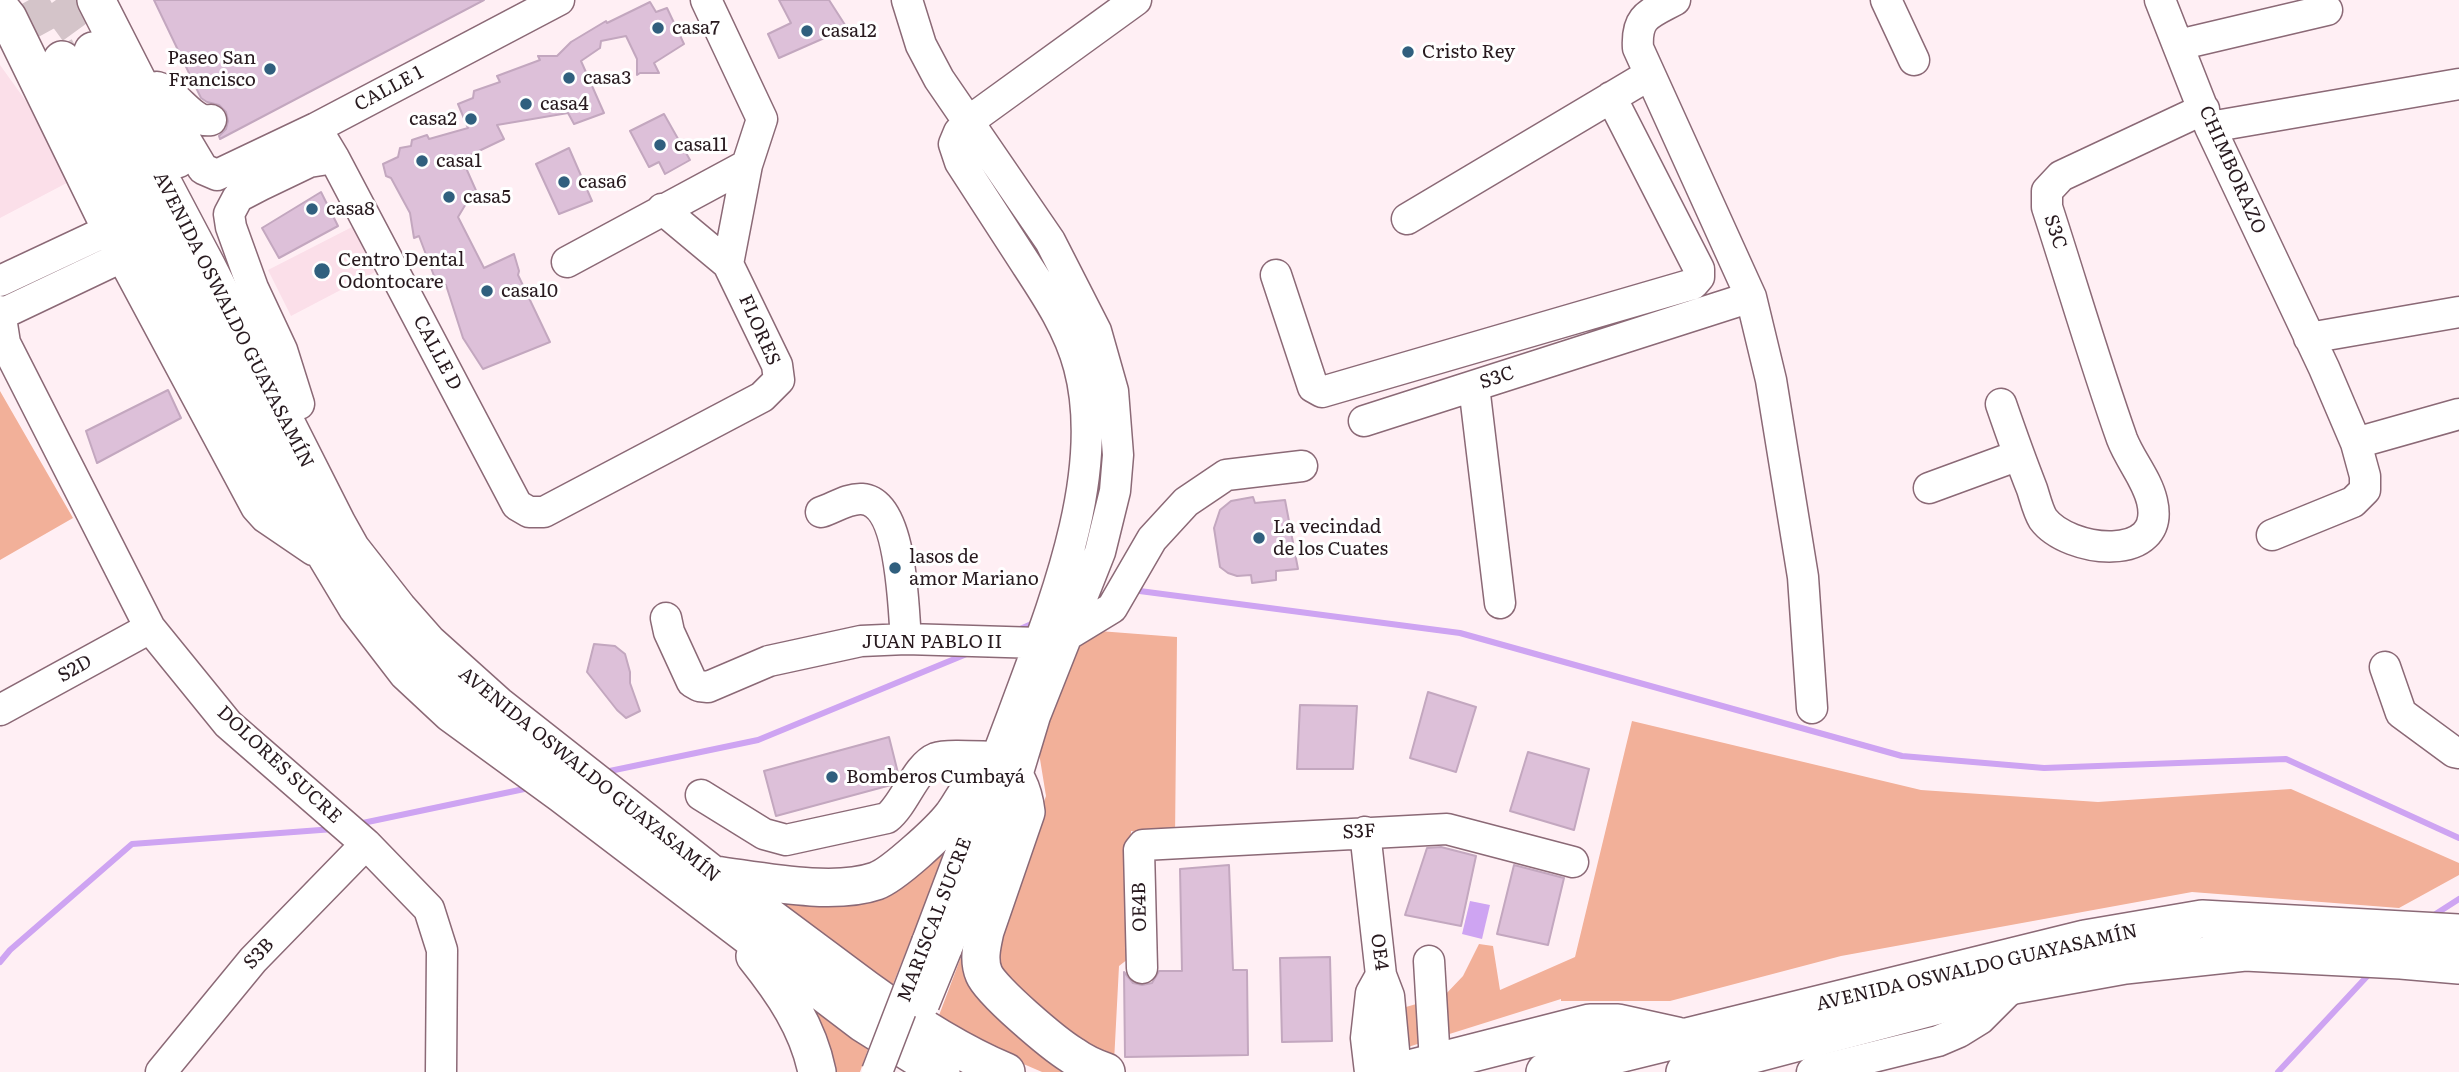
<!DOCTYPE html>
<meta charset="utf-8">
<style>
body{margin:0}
canvas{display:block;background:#ffeff4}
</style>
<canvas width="2459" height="1072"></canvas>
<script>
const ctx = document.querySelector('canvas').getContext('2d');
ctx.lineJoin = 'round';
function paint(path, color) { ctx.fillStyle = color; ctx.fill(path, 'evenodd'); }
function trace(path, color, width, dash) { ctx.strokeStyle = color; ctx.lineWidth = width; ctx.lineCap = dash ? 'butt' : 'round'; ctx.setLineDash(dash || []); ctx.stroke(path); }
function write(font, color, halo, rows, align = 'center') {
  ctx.font = font + ' Literata,serif'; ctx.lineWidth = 6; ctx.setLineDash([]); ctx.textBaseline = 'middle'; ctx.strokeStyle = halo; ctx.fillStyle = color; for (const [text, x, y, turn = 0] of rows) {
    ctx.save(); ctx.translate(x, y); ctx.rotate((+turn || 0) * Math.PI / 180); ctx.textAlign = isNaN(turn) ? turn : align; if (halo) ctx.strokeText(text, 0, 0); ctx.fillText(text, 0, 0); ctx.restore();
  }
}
const built = new Path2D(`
 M 0,65 L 80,176 L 0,218 Z
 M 352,227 L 375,272 L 291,316 L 268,270 Z`);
const green = new Path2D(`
 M 0,391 L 73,518 L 0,560 Z
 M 1099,631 L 1177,637 L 1175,839 L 1131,831 L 1128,959 L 1119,966 L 1114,1062 L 1078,1043 L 988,962 L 1046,796 L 1039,753 L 1072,652 Z
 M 1632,721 L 1921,790 L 2098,802 L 2291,789 L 2459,863 L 2459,875 L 2399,908 L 2192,892 L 1841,956 L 1670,1001 L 1561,1001 L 1561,999 L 1408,1047 L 1399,1009 L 1444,996 L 1463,976 L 1479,944 L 1493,946 L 1500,990 L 1575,957 Z
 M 952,836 L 891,989 L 771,902 L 804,905 L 841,904 Z
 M 970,933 L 1078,1072 L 1042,1072 L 998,1053 L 938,1018 Z
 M 781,977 L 869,1046 L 860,1072 L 826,1072 Z`);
const water = new Path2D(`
 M 1470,901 L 1490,905 L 1482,939 L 1462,934 Z`);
const stream = new Path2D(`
 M 1132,590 L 1460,633 L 1902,756 L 2044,768 L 2286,759 L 2459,838
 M 1016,631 L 1038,621
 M 605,772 L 758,740 L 969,653
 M 358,824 L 529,788
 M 2431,917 L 2459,899
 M 0,962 L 10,950 L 132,844 L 334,829
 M 2278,1072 L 2372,971`);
const building = new Path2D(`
 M 154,0 L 484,0 L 220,139 L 219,136 L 226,129 L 228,121 L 226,112 L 219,105 L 207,102 L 201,98 Z
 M 779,0 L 829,0 L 847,28 L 779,58 L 768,34 L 791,23 Z
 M 650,2 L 656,12 L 667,8 L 684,44 L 654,63 L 659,73 L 640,73 L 637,75 L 637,59 L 626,36 L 601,41 L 600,48 L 581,61 L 604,113 L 574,124 L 568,113 L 497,125 L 504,139 L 462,159 L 478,195 L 470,197 L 458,217 L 484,268 L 514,254 L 519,271 L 518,275 L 550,342 L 483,369 L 463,338 L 446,285 L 439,289 L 419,236 L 414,238 L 410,213 L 391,178 L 386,176 L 383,164 L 398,157 L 400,148 L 411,146 L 412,140 L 427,135 L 429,139 L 468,128 L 458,104 L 473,98 L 474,91 L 500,82 L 497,76 L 540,60 L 538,56 L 557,56 L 571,42 L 606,21 L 607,23 Z
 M 664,114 L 690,160 L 665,174 L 659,162 L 649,167 L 630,131 Z
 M 569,148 L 592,201 L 559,214 L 536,164 Z
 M 321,192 L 338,226 L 279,258 L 262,228 Z
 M 168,390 L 181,418 L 97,463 L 86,431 Z
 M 1253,497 L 1255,503 L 1285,500 L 1298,569 L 1276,571 L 1276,580 L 1252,583 L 1251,575 L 1237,576 L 1228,573 L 1220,567 L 1214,528 L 1220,510 L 1231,501 Z
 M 594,644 L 615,646 L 625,654 L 630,672 L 630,683 L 640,711 L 626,718 L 617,710 L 587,672 Z
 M 1428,692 L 1476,707 L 1456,772 L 1410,758 Z
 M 1300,705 L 1357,706 L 1353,769 L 1297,769 Z
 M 889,737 L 898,773 L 891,785 L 776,816 L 764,771 Z
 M 1528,752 L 1589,769 L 1574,830 L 1510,811 Z
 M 1441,847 L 1476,856 L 1461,926 L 1405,915 L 1427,848 Z
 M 1229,865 L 1233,970 L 1247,970 L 1248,1055 L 1125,1057 L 1124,972 L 1133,983 L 1142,985 L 1152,983 L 1159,971 L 1182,971 L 1180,869 Z
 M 1514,865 L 1564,878 L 1548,945 L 1497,934 Z
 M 1330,957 L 1332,1041 L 1282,1042 L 1280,958 Z`);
const majorTunnel = new Path2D(`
 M 29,0 L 62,60
 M 56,0 L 93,51`);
const minor = new Path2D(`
 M 907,0 L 921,45 L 939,79 L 1050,241 L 1096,331 L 1113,391 L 1118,455 L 1115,491 L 1100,552 L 1035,716 L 1016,779 L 946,950
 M 1675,0 C 1649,14 1636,16 1638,48 L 1751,297 L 1771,380 L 1803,577 L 1812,708
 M 1886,0 L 1914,60
 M 2160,0 L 2210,127 L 2324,368 L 2356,443 L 2459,414
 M 2178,45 L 2327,10
 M 157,87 C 178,93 192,124 211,120
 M 175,122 L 203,169 L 217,175 L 316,128 L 559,0
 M 2210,127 L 2459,84
 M 316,128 L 334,158 L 517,505 L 529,512 L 544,512 L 762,397 L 779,380 L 777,365 L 728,264 L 747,165 L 762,119 L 706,0
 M 662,209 L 728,264
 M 1407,219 L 1649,75
 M 567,262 L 747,165
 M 1276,275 L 1313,387 L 1322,392 L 1693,284 L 1699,277 L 1699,269 L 1611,97
 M 0,281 L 111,229
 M 0,311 L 5,343 L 150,628 L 228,724 L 366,844 L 429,909 L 442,950 L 441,1072
 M 2,314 L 126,255
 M 2309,338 L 2459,312
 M 1474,386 L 1500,603
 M 299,404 L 282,350 L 253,288 L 231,227 L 229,214 L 238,197 L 261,185 L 309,162 L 334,158
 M 2001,404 C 2011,433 2021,461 2032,489 C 2035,498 2038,511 2043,519 C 2068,553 2167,564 2152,501 C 2147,479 2130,460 2122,439 C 2095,363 2072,284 2047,207 L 2047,191 L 2061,176 L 2204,109
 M 1364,421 L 1751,297
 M 1929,488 L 2019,455
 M 821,512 C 834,508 848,498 862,499 C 903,502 903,609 906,639
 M 2272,535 L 2353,502 L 2365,490 L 2365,476 L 2356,443
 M 666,618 L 669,632 L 692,682 L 699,686 L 708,687 L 769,661 L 861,641 L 906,639 L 1039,643
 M 1066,636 L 1112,608 L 1152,539 L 1186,502 L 1226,475 L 1302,466
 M 2385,667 L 2401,713 L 2454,752 L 2459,753
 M 0,710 L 150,628
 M 701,795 L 764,834 L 786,840 L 887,818 C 905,804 916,766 936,758 C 947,754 983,757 997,757
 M 1365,832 L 1381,975 L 1389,996 L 1396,1072
 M 927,942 C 955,866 984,790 1013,714 C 1050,613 1108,476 1079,367 C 1069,329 1047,296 1026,264 C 1004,230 982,196 960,162 L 954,144 L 959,132 L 969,121 L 1136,0
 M 1429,961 L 1435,1062
 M 1142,968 L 1139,850 L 1143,845 L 1447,829 L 1573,862
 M 161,1072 L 253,960 L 366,844
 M 1370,1072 L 1366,1038 L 1371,993 L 1381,975
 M 1812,1072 L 1938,1041 L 1959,1032 L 1980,1019 L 2014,985`);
const major = new Path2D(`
 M 96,0 L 177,159
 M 0,8 L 8,18 L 111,229 L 259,505 L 268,515 L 315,547
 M 93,51 L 207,267 L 337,524 L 351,549 L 398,609 L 428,643 L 497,705 L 713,875 L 866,989 C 910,1021 956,1051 1006,1072
 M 62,60 L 300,512 L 357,607 L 407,672 L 451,713 L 562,794 L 863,1023 L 941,1072
 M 715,875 C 761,881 833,896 876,881 C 893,875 941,831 953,815 C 964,801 975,772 995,769 C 1017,765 1024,796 1026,812 L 985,931 C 982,945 978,960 984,974 C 991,991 1054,1044 1072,1055 C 1083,1063 1094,1068 1106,1072
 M 755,956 C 783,991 808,1027 817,1072
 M 1398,1072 L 1590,1023 L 1618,1023 L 1677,1036
 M 1545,1072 L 2085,939 L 2202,919 L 2459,933
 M 1685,1072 L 2014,985 L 2125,965 L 2245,952 L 2401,960 L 2459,965`);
const minorBridge = new Path2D(`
 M 924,1004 L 946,950
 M 877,1072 L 927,942`);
const markers = [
 [658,28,7,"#305f7e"],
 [807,31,7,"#305f7e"],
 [1408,52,7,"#305f7e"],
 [270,69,7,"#305f7e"],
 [569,78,7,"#305f7e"],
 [526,104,7,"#305f7e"],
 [471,119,7,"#305f7e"],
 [660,145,7,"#305f7e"],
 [422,161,7,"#305f7e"],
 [564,182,7,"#305f7e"],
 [449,197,7,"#305f7e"],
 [312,209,7,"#305f7e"],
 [322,271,9,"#305f7e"],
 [487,291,7,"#305f7e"],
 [1259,538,7,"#305f7e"],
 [895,568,7,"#305f7e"],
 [832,777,7,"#305f7e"]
];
const poiNames = [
 ["casa7",672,28],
 ["casa12",821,31],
 ["Cristo Rey",1422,52],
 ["Paseo San",256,58,"right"],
 ["Francisco",256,80,"right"],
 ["casa3",583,78],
 ["casa4",540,104],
 ["casa2",457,119,"right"],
 ["casa11",674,145],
 ["casa1",436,161],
 ["casa6",578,182],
 ["casa5",463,197],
 ["casa8",326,209],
 ["Centro Dental",338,260],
 ["Odontocare",338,282],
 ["casa10",501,291],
 ["La vecindad",1273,527],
 ["de los Cuates",1273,549],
 ["lasos de",909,557],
 ["amor Mariano",909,579],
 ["Bomberos Cumbayá",846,777]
];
const streetNames = [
 ["CALLE 1",389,89,-28],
 ["CHIMBORAZO",2232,170,66],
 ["S3C",2055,232,72],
 ["AVENIDA OSWALDO GUAYASAMÍN",233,320,63],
 ["FLORES",759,330,66],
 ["CALLE D",437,353,62],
 ["S3C",1497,378,-18],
 ["JUAN PABLO II",932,642],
 ["S2D",75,669,-29],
 ["DOLORES SUCRE",279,765,43],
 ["AVENIDA OSWALDO GUAYASAMÍN",589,775,39],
 ["S3F",1359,832,-3],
 ["OE4B",1140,907,-91],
 ["MARISCAL SUCRE",935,920,-69],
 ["OE4",1379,952,82],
 ["S3B",259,954,-47],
 ["AVENIDA OSWALDO GUAYASAMÍN",1977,968,-13]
];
paint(built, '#fbdfe9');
paint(green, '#f2b099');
paint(water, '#cea4f2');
trace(stream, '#cea4f2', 6);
paint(building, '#ddc0d9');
trace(building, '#c3a7bf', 2);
trace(majorTunnel, '#d4c4c9', 37, [37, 18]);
trace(minor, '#8b6976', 33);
trace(major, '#8b6976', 40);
trace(minor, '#fff', 30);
trace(major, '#fff', 37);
trace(minorBridge, '#8b6976', 33, []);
trace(minorBridge, '#fff', 30);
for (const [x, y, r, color] of markers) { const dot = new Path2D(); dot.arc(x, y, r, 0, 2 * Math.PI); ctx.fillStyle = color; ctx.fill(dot); trace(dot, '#fff', 2.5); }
write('19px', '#281a1f', '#fff', poiNames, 'left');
write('19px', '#281a1f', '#fff', streetNames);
</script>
